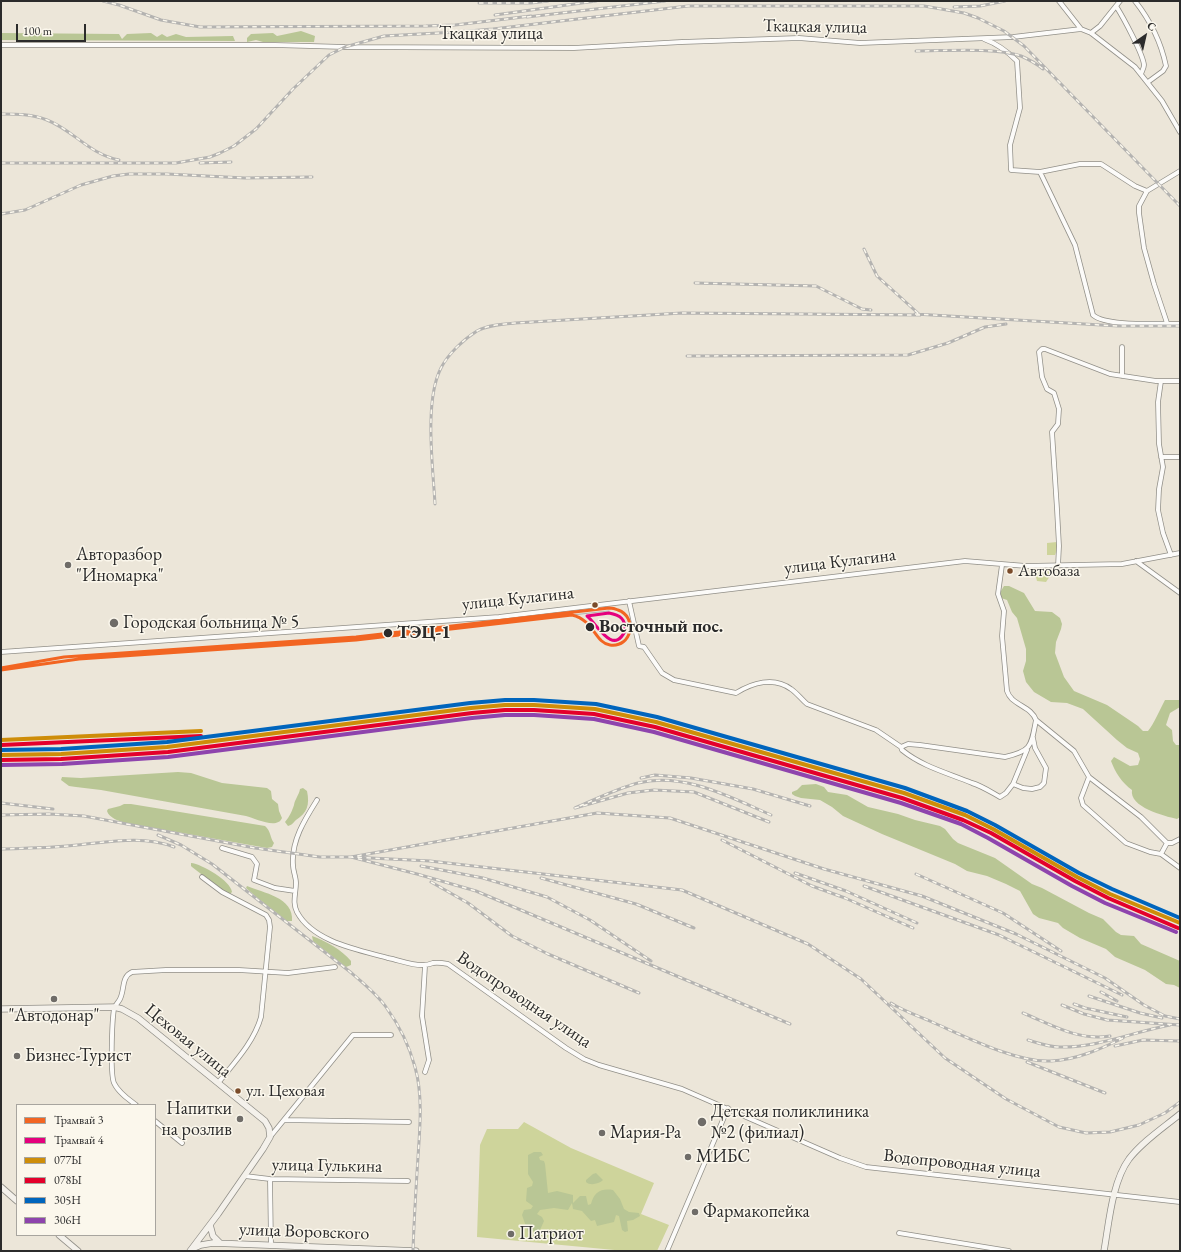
<!DOCTYPE html>
<meta charset="utf-8">
<style>
body{margin:0}
#map{position:relative;width:1181px;height:1252px;overflow:hidden;background:#ece6d9;font-family:"EB Garamond",serif}
canvas{display:block}
.frame{position:absolute;inset:0;border:2px solid #2b2b2b;pointer-events:none}
.legend{position:absolute;left:16px;top:1104px;width:140px;height:132px;box-sizing:border-box;background:#fbf7ec;border:1px solid #a8a59f;margin:0;padding:5px 7px;list-style:none;font-size:12px;color:#2b2b2b}
.legend li{display:flex;align-items:center;gap:8px;height:20px}
.legend b{width:20px;border:1px solid #a8a59f}
.north{position:absolute;left:1125px;top:16px;width:40px;height:40px;-webkit-text-stroke:3px #fbf7ec;paint-order:stroke;rotate:34deg;font-size:11px;font-weight:700;line-height:16px;text-align:center;color:#2b2b2b}
.north::after{content:'';display:block;margin:auto;width:14px;height:18px;background:#2b2b2b;clip-path:polygon(50% 0,100% 100%,50% 72%,0 100%)}
.scale{position:absolute;left:16px;top:24px;width:70px;height:18px;box-sizing:border-box;border:2px solid #2b2b2b;border-top:0;padding-left:5px;font-size:12px;line-height:14px;white-space:nowrap;color:#2b2b2b;-webkit-text-stroke:3px #fbf7ec;paint-order:stroke}
</style>
<div id="map">
<canvas width="1181" height="1252"></canvas>
<div class="frame"></div>
<ul class="legend">
<li><b style="height:5px;background:#f26522"></b>Трамвай 3</li>
<li><b style="height:5px;background:#e5007d"></b>Трамвай 4</li>
<li><b style="height:5px;background:#ce8d09"></b>077Ы</li>
<li><b style="height:5px;background:#e4002b"></b>078Ы</li>
<li><b style="height:5px;background:#0065bd"></b>305Н</li>
<li><b style="height:5px;background:#8e44ad"></b>306Н</li>
</ul>
<div class="north">С</div>
<div class="scale">100 m</div>
</div>
<script>
const ctx = document.querySelector('canvas').getContext('2d');
ctx.lineJoin = 'round';
function paint(path, color) { ctx.fillStyle = color; ctx.fill(path, 'evenodd'); }
function trace(path, color, width, dash) { ctx.strokeStyle = color; ctx.lineWidth = width; ctx.lineCap = dash ? 'butt' : 'round'; ctx.setLineDash(dash || []); ctx.stroke(path); }
function write(font, color, halo, rows, align = 'center') {
  ctx.font = font + ' "EB Garamond",serif'; ctx.lineWidth = 3; ctx.setLineDash([]); ctx.textBaseline = 'middle'; ctx.strokeStyle = halo; ctx.fillStyle = color; for (const [text, x, y, turn = 0] of rows) {
    ctx.save(); ctx.translate(x, y); ctx.rotate((+turn || 0) * Math.PI / 180); ctx.textAlign = isNaN(turn) ? turn : align; if (halo) ctx.strokeText(text, 0, 0); ctx.fillText(text, 0, 0); ctx.restore();
  }
}
const green = new Path2D(`
 M 1057,542 L 1057,549 L 1055,555 L 1047,555 L 1047,543 Z
 M 1037,570 L 1050,571 L 1050,576 L 1046,582 L 1037,581 L 1036,577 Z
 M 524,1122 L 571,1148 L 654,1183 L 641,1214 L 669,1225 L 657,1251 L 625,1251 L 477,1237 L 480,1145 L 487,1129 L 518,1129 Z`);
const forest = new Path2D(`
 M 301,31 L 315,36 L 314,42 L 263,42 L 256,40 L 247,42 L 247,38 L 251,34 L 273,33 L 277,36 Z
 M 1,33 L 119,34 L 122,39 L 127,34 L 151,33 L 157,37 L 162,34 L 167,37 L 176,34 L 186,37 L 233,36 L 235,41 L 1,40 Z
 M 1004,586 L 1009,586 L 1024,593 L 1035,611 L 1052,612 L 1060,618 L 1062,624 L 1061,629 L 1056,642 L 1055,653 L 1064,677 L 1074,691 L 1107,705 L 1138,726 L 1143,731 L 1148,731 C 1154,724 1160,709 1165,700 L 1180,700 L 1180,707 L 1170,713 L 1166,725 L 1172,730 L 1173,741 L 1176,745 L 1180,745 L 1180,817 L 1177,819 C 1164,816 1129,807 1132,790 C 1122,783 1115,772 1111,761 L 1114,757 L 1130,766 L 1138,765 L 1140,759 L 1138,753 L 1127,748 L 1117,740 L 1083,709 L 1067,703 L 1051,702 L 1034,692 L 1026,682 L 1023,671 L 1026,661 L 1026,649 L 1017,618 L 1012,612 L 1007,600 L 1001,598 L 1001,591 Z
 M 178,772 L 191,773 L 222,783 L 267,788 L 271,791 L 272,799 L 278,804 L 279,811 L 282,818 C 277,830 255,818 246,816 L 101,790 L 76,787 L 69,786 L 61,780 L 62,777 L 81,778 Z
 M 816,784 L 824,787 L 828,792 L 847,795 L 868,807 L 898,814 L 915,820 L 940,826 L 945,829 L 953,839 L 958,843 L 995,858 L 1032,884 L 1042,888 L 1089,913 L 1103,919 L 1116,932 L 1121,935 L 1134,936 L 1141,944 L 1180,961 L 1180,988 L 1174,985 L 1166,984 L 1145,970 L 1115,957 L 1106,949 L 1080,938 L 1063,928 L 1058,923 L 1039,918 L 1033,914 L 1020,891 L 1006,884 L 987,876 L 967,871 L 955,864 L 882,834 L 843,816 L 832,807 L 820,800 L 801,798 L 795,796 L 792,794 L 792,792 L 797,790 L 802,785 Z
 M 303,788 L 307,791 C 310,805 307,813 296,820 C 293,823 292,825 288,826 L 285,822 C 290,816 292,811 294,805 C 295,799 299,795 300,789 Z
 M 124,804 L 131,804 L 265,826 C 271,831 270,838 274,843 L 272,847 L 267,848 L 126,823 C 119,821 109,818 107,811 L 108,809 L 120,806 Z
 M 191,863 C 202,864 231,881 232,892 L 230,894 L 218,887 L 192,867 L 191,866 Z
 M 247,886 C 263,893 294,897 292,921 L 287,921 C 274,910 259,900 246,888 Z
 M 312,936 C 326,941 342,950 351,961 L 351,965 L 346,967 L 313,941 Z
 M 534,1152 L 541,1152 L 543,1155 L 539,1157 L 540,1160 L 544,1161 L 545,1164 L 548,1193 L 557,1191 L 573,1195 L 573,1203 L 580,1196 L 586,1196 L 588,1205 L 591,1204 C 594,1192 601,1188 613,1190 L 620,1199 L 624,1209 L 629,1212 L 639,1213 L 640,1216 L 633,1220 L 627,1221 L 628,1231 L 625,1232 L 622,1230 L 619,1216 L 616,1215 L 614,1222 L 597,1226 L 595,1220 L 591,1221 L 582,1211 L 573,1209 L 572,1203 L 568,1210 L 554,1208 L 540,1210 L 537,1214 L 542,1217 L 544,1221 L 540,1230 L 528,1232 L 522,1215 L 524,1210 L 531,1209 L 533,1206 L 526,1201 L 527,1188 L 532,1186 L 533,1182 L 528,1174 L 528,1155 Z
 M 596,1173 L 603,1180 C 599,1184 590,1186 586,1182 L 586,1180 L 593,1174 Z`);
const minor = new Path2D(`
 M 1059,1 L 1081,29 L 1091,33 L 1135,67 L 1162,101 L 1180,132
 M 1135,1 C 1150,20 1161,42 1166,66 L 1163,71 L 1148,82
 M 1116,6 C 1123,17 1143,54 1144,65 C 1144,68 1142,71 1141,74
 M 1091,33 L 1100,26 L 1120,1
 M 984,39 C 998,44 1007,51 1017,61 L 1020,108 L 1010,145 L 1011,170 L 1040,172 L 1080,164 L 1101,164 L 1135,186 L 1147,191
 M 1,45 L 275,45 L 345,47 L 574,48 L 682,42 L 799,38 L 860,43 L 1013,37 L 1081,29
 M 1040,172 L 1075,245 L 1093,315 C 1106,327 1161,323 1180,324
 M 1167,323 L 1154,284 L 1144,248 L 1139,213 L 1139,206 L 1147,191 L 1180,171
 M 1122,376 L 1122,347
 M 1161,381 L 1158,402 L 1159,444 L 1163,467 L 1159,489 L 1158,510 L 1163,533 L 1171,555
 M 1161,457 L 1180,457
 M 1136,561 L 1180,593
 M 1002,565 L 998,594 L 1004,611 L 1002,636 L 1007,691 C 1008,694 1010,697 1012,699 C 1021,707 1032,709 1036,720 L 1074,751 L 1089,777 L 1141,817 L 1167,843 L 1161,854 L 1180,868
 M 1058,566 L 1059,546 L 1057,509 L 1052,432 L 1058,424 L 1059,409 L 1054,393 L 1047,389 L 1042,377 L 1039,352 L 1042,349 L 1045,349 L 1110,374 L 1156,381 L 1180,381
 M 629,601 L 639,646 L 644,647 L 662,673 L 674,680 L 736,693 C 752,683 774,676 791,689 C 797,693 801,699 807,704 L 876,730 L 901,747 L 908,744 L 920,745 L 1005,757 C 1032,751 1031,746 1036,720
 M 1,652 L 499,617 L 965,561 L 1026,566 L 1122,564 L 1180,553
 M 901,747 L 902,750 C 923,767 948,773 972,783 C 982,786 991,792 1000,797 L 1006,793 L 1013,784
 M 1027,750 L 1013,784 L 1023,788 L 1032,789 L 1040,787 L 1044,783 L 1046,768 L 1035,748 L 1033,738
 M 1089,777 L 1081,798 L 1083,805 L 1126,843 L 1150,852 L 1161,854
 M 317,800 C 305,819 291,841 293,865 C 293,871 296,877 296,883 C 296,894 292,902 297,912 C 313,942 359,950 388,958 C 399,960 412,966 424,965 C 427,965 430,964 433,963 C 438,962 443,963 448,964 L 566,1048 L 584,1059 L 599,1065 L 682,1089 L 840,1158 L 866,1167 L 1180,1202
 M 1167,843 L 1172,843 L 1180,839
 M 222,848 L 252,857 L 257,864 L 254,880 L 275,888 L 295,891
 M 202,877 L 222,892 L 266,915 L 269,920 L 270,927 L 261,1017 C 254,1042 234,1063 218,1083
 M 425,1072 L 429,1060 L 422,1016 L 425,966
 M 136,1105 C 128,1099 118,1092 114,1083 C 110,1074 112,1021 114,1009 C 115,1005 118,1003 120,999 C 125,989 121,977 132,972 L 166,970 L 239,970 L 288,973 L 335,967
 M 284,1120 L 409,1122
 M 155,1121 L 182,1143
 M 270,1137 L 353,1035 L 391,1035
 M 245,1176 L 270,1179 L 408,1181
 M 270,1179 L 271,1245
 M 899,1233 L 1009,1251
 M 667,1251 L 728,1108`);
const secondary = new Path2D(`
 M 1,1009 L 114,1007 L 122,1009 L 138,1018 L 265,1121 L 269,1128 L 270,1137 L 263,1149 L 218,1214 L 190,1251
 M 1,1187 L 17,1201
 M 210,1225 L 213,1236 L 220,1243
 M 59,1235 L 78,1251
 M 194,1248 L 201,1245 L 213,1243 L 416,1251
 M 1104,1251 C 1109,1223 1112,1182 1129,1159 C 1143,1141 1163,1128 1180,1114`);
const tram = new Path2D(`
 M 572,615 L 609,611`);
const rail = new Path2D(`
 M 103,1 L 119,5 L 161,20 L 200,27 L 426,26 L 455,25 L 531,16
 M 479,3 L 531,3 L 548,1
 M 954,7 L 980,6 L 1005,1
 M 495,15 L 596,1
 M 527,17 L 665,1
 M 916,51 C 945,51 995,47 1021,56 C 1028,59 1037,64 1043,69
 M 1,114 C 17,114 32,114 47,120 C 73,130 89,154 119,160
 M 1,163 L 176,163 L 210,157 L 220,153 L 234,146 L 256,129 L 293,89 L 329,55 L 345,47 L 384,36 L 456,32 L 493,29 L 688,6 L 924,6 L 964,13 L 978,18 L 1004,31 L 1024,46 L 1180,206
 M 200,163 L 231,162
 M 1,214 L 25,210 L 81,185 L 113,176 L 129,174 L 167,174 L 245,178 L 312,177
 M 864,249 L 877,276 L 920,315
 M 695,283 L 816,286 L 862,309 L 871,310
 M 915,314 L 1118,326 L 1180,326
 M 687,356 L 908,355 L 948,343 L 985,327 L 1006,324
 M 435,504 C 433,467 424,401 441,368 C 448,354 464,339 477,331 C 488,325 503,324 515,323 L 682,313 L 920,315
 M 641,778 L 655,775 L 691,778 L 753,789 L 810,806
 M 1,803 L 53,809
 M 1,815 L 49,814 L 84,816 L 255,848 L 320,857 L 351,857 L 597,813 L 670,818 L 824,869 L 922,896 L 1016,934 L 1105,978 L 1144,1005 L 1165,1016 L 1180,1019
 M 769,822 L 694,792 L 654,790 L 628,793 L 575,808 C 596,799 616,789 638,783 C 684,772 730,797 771,815
 M 158,835 L 181,845 L 212,864 L 349,971 C 362,982 376,993 386,1007 C 399,1025 409,1045 415,1067 C 423,1095 420,1128 418,1157 C 416,1188 414,1220 413,1251
 M 722,840 L 812,886 L 845,898 L 913,928
 M 1,849 C 27,848 52,848 77,845 C 109,842 143,835 174,847
 M 421,866 L 483,878 L 547,897 L 590,920 L 651,961
 M 795,873 L 846,891 L 917,923
 M 916,874 L 1003,913 L 1061,951
 M 541,878 L 636,904 L 694,928
 M 431,882 L 468,903 L 512,936 L 548,954 L 639,993
 M 864,886 L 999,935 L 1122,995
 M 1101,992 L 1117,1001
 M 1089,996 L 1140,1013 L 1162,1018
 M 891,1003 C 903,1011 919,1016 932,1022 C 964,1036 1017,1063 1051,1061 C 1076,1060 1101,1049 1123,1038
 M 1074,1004 L 1085,1008 L 1127,1017
 M 1062,1005 L 1084,1014 L 1107,1020 L 1180,1025
 M 1023,1013 C 1052,1025 1078,1041 1110,1036
 M 790,1024 L 476,891 L 417,874 L 351,857 L 430,861 L 682,890 L 808,944 L 861,979 L 945,1058 L 1006,1099 L 1059,1127 L 1086,1133 L 1110,1132 L 1139,1125 L 1165,1113 L 1180,1102
 M 1028,1040 C 1038,1043 1049,1047 1059,1047 C 1097,1048 1133,1032 1170,1025
 M 1115,1046 L 1143,1040 L 1180,1041
 M 1027,1062 L 1105,1093`);
const rail1 = new Path2D(`
 M 1,740 L 201,731
 M 1,755 L 61,754 L 167,747 L 471,708 L 505,705 L 534,705 L 595,709 L 656,722 L 904,793 L 965,815 L 993,829 L 1077,877 L 1110,894 L 1180,923`);
const rail2 = new Path2D(`
 M 1,745 L 201,736
 M 1,760 L 61,759 L 168,752 L 472,713 L 505,710 L 534,710 L 594,714 L 655,727 L 902,798 L 963,820 L 991,833 L 1075,881 L 1108,898 L 1178,928`);
const rail3 = new Path2D(`
 M 1,750 L 61,749 L 167,742 L 470,703 L 505,700 L 534,700 L 596,704 L 657,717 L 905,788 L 967,811 L 995,825 L 1079,873 L 1112,889 L 1180,918`);
const rail4 = new Path2D(`
 M 1,765 L 62,764 L 168,757 L 472,718 L 505,715 L 534,715 L 594,719 L 654,732 L 901,803 L 961,824 L 988,838 L 1072,886 L 1105,903 L 1176,932`);
const tram1 = new Path2D(`
 M 1,668 L 64,657 L 356,637 L 609,608 C 612,608 616,609 618,610 C 638,617 632,648 610,645 C 595,643 594,620 572,615 L 356,640 L 79,659 L 1,670`);
const tram2 = new Path2D(`
 M 609,613 C 620,615 626,619 625,631 C 613,656 597,624 587,616 Z`);
const markers = [
 [68,565,4,"#6f6c68"],
 [1010,571,3.5,"#7a4b2a"],
 [595,605,3.5,"#7a4b2a"],
 [114,623,5,"#6f6c68"],
 [590,627,5,"#2b2b2b"],
 [388,633,5,"#2b2b2b"],
 [54,999,4,"#6f6c68"],
 [17,1056,4,"#6f6c68"],
 [238,1091,3.5,"#7a4b2a"],
 [240,1119,4,"#6f6c68"],
 [702,1122,5,"#6f6c68"],
 [602,1133,4,"#6f6c68"],
 [688,1157,4,"#6f6c68"],
 [695,1212,4,"#6f6c68"],
 [511,1234,4,"#6f6c68"]
];
const busNames = [
 ["Автобаза",1018,571],
 ["ул. Цеховая",246,1091]
];
const streetNames = [
 ["Ткацкая улица",815,27,1],
 ["Ткацкая улица",491,34],
 ["улица Кулагина",840,562,-7],
 ["улица Кулагина",518,599,-6],
 ["Водопроводная улица",524,1000,34],
 ["Цеховая улица",188,1041,39],
 ["Водопроводная улица",962,1164,6],
 ["улица Гулькина",327,1166,1],
 ["улица Воровского",304,1232,2]
];
const poiNames = [
 ["Авторазбор",76,555],
 ["\"Иномарка\"",76,576],
 ["Городская больница № 5",123,623],
 ["\"Автодонар\"",54,1016,"center"],
 ["Бизнес-Турист",25,1056],
 ["Напитки",232,1109,"right"],
 ["на розлив",232,1130,"right"],
 ["Детская поликлиника",711,1112],
 ["№2 (филиал)",711,1133],
 ["Мария-Ра",610,1133],
 ["МИБС",696,1157],
 ["Фармакопейка",703,1212],
 ["Патриот",519,1234]
];
const stopNames = [
 ["Восточный пос.",599,627],
 ["ТЭЦ-1",397,633]
];
paint(green, '#ced49b');
paint(forest, '#b9c695');
trace(minor, '#918f88', 5.5);
trace(secondary, '#918f88', 7);
trace(minor, '#fcfbf9', 4);
trace(secondary, '#f4f1eb', 5.5);
trace(tram, '#b4b3b1', 1);
trace(rail, '#b4b3b1', 3);
trace(rail, '#fbf7ec', 1.5, [4.5]);
trace(rail1, '#ce8d09', 4);
trace(rail2, '#e4002b', 4);
trace(rail3, '#0065bd', 4);
trace(rail4, '#8e44ad', 4);
trace(tram1, '#f26522', 3);
trace(tram2, '#e5007d', 3);
for (const [x, y, r, color] of markers) { const dot = new Path2D(); dot.arc(x, y, r, 0, 2 * Math.PI); ctx.fillStyle = color; ctx.fill(dot); trace(dot, '#fbf7ec', 1.5); }
write('17px', '#2b2b2b', '#fbf7ec', busNames, 'left');
write('18px', '#2b2b2b', '#fbf7ec', streetNames);
write('18px', '#2b2b2b', '#fbf7ec', poiNames, 'left');
write('bold 18px', '#2b2b2b', '#fbf7ec', stopNames, 'left');
</script>
